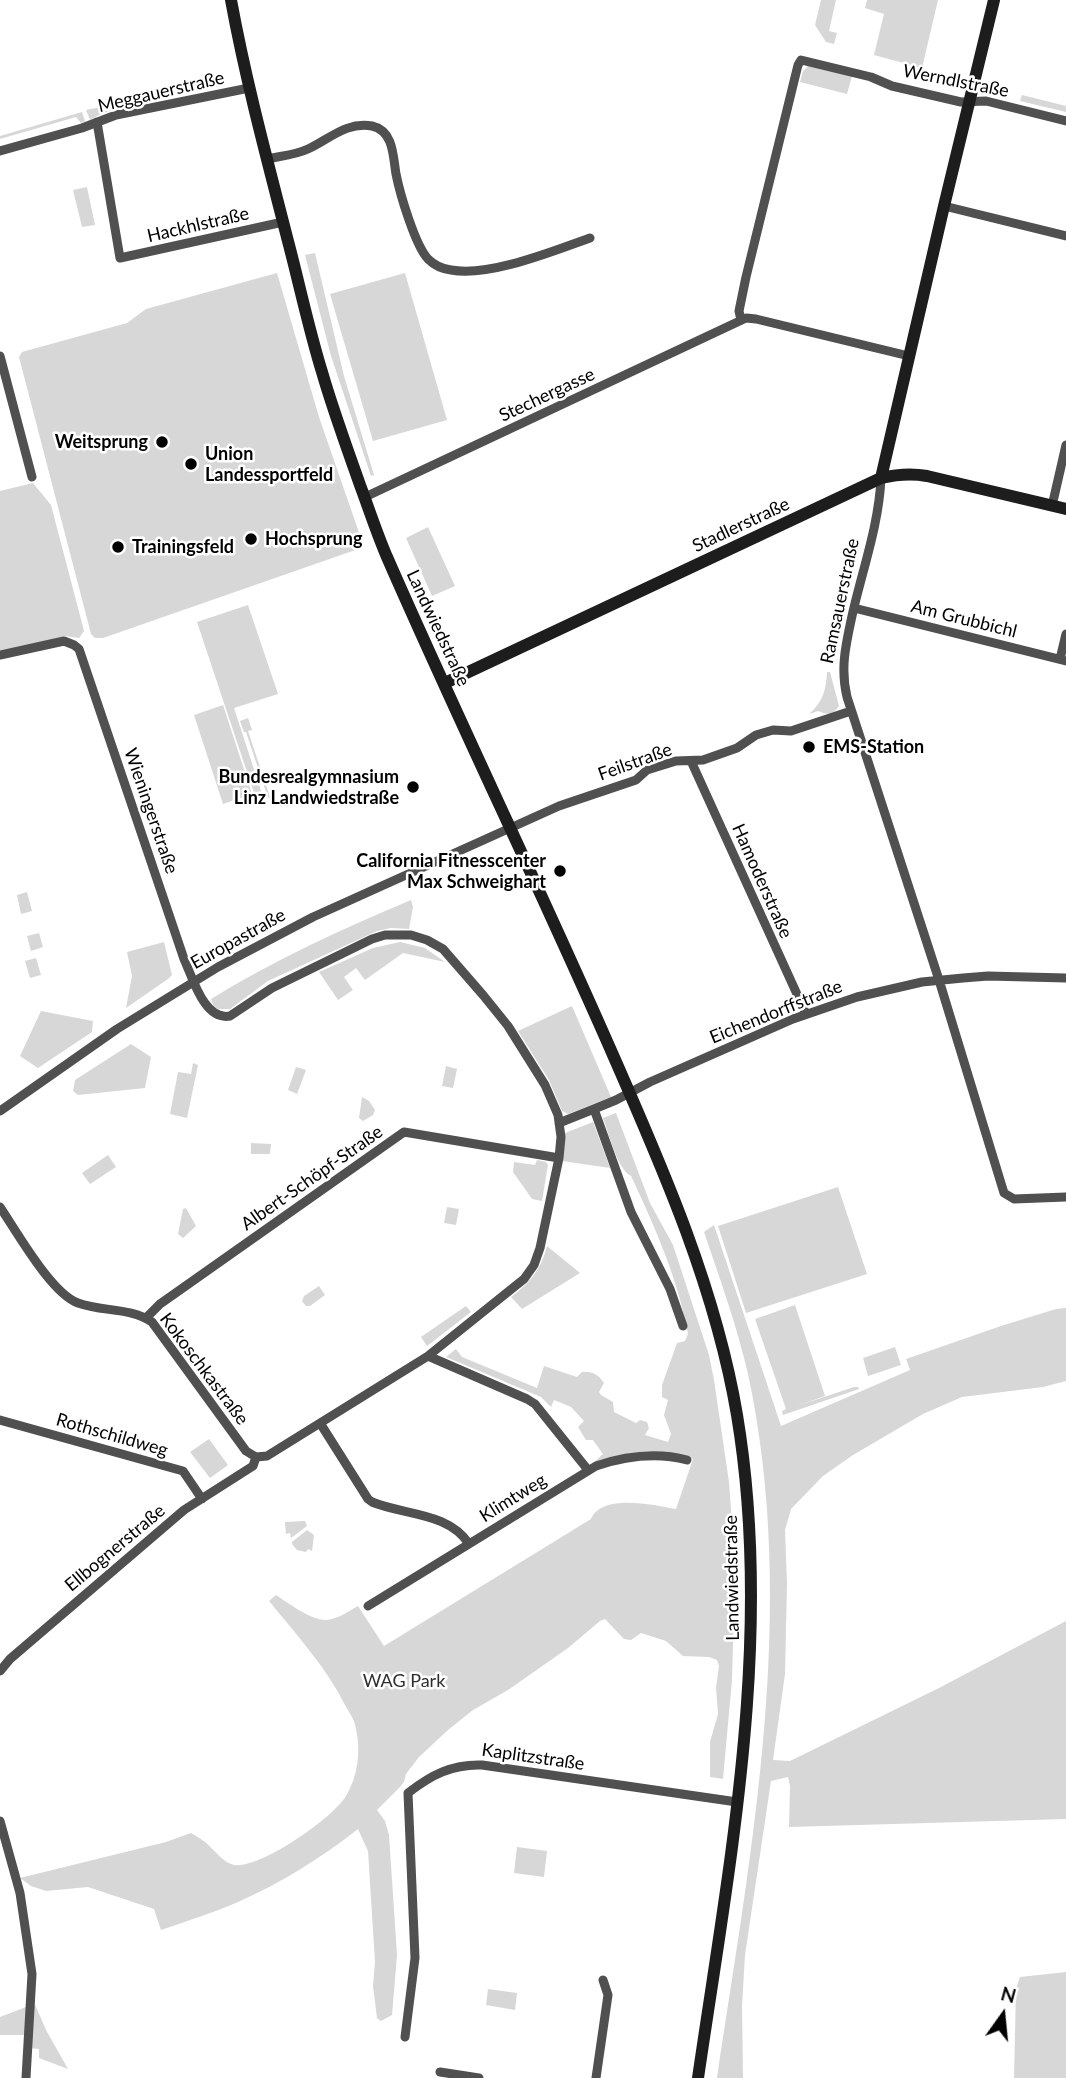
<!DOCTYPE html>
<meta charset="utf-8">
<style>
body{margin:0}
#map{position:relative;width:1066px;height:2078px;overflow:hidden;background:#fff;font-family:Lato,sans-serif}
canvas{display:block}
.north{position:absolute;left:968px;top:1980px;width:70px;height:70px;-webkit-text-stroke:5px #fff;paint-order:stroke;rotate:15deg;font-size:19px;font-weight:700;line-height:28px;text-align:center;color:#000}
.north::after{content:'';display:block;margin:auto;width:24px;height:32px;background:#000;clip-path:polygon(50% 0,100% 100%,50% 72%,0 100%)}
</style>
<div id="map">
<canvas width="1066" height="2078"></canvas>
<div class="north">N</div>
</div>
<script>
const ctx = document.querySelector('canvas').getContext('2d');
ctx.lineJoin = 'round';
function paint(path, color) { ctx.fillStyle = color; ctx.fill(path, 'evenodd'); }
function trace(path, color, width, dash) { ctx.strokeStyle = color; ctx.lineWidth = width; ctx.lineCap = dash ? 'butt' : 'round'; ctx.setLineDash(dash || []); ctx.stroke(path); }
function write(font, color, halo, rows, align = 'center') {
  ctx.font = font + ' Lato,sans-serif'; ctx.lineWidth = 5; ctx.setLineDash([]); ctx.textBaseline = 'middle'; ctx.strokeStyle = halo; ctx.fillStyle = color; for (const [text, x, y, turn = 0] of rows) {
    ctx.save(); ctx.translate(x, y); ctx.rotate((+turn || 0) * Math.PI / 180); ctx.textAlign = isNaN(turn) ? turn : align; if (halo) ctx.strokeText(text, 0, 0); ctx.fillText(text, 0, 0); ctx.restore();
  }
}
const green = new Path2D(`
 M 821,0 L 836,0 L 829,31 L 837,33 L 834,44 L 826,42 L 815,25 Z
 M 867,0 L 938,0 L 922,68 L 874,55 L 884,14 L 865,8 Z
 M 809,65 L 852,76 L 847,94 L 800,82 L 803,71 Z
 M 225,82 L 226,85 C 183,93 128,98 90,120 L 86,110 Z
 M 1022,95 L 1066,106 L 1066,112 L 1020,101 Z
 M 82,112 L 85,121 L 81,123 L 76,117 L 0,139 L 0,136 Z
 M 87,187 L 95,225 L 82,227 L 73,190 Z
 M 315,253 L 344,376 L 374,475 L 371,476 L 331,356 L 305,255 Z
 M 277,273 L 319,417 L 364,547 L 103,638 L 95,638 L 91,634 L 19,357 L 22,352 L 127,323 L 146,309 Z
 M 405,273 L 447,420 L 373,441 L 330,294 Z
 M 33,483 L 51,505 L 84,631 L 79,638 L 65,636 L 0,653 L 0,491 Z
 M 428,527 L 455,586 L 432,596 L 406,538 Z
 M 248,605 L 278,694 L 234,708 L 264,800 L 257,802 L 197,622 Z
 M 827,672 L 830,672 L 839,706 C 833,715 828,715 818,711 L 809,714 C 823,702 826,690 827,672 Z
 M 223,705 L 252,794 L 223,804 L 194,715 Z
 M 248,718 L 252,730 L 248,731 L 270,797 L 268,798 L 246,732 L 244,732 L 240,721 Z
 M 27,892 L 32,911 L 21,914 L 17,895 Z
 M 411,900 L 413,907 L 409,929 L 391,928 L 377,931 L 268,981 L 230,1009 L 218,1009 L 213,1005 L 211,999 C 274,960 342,929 411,900 Z
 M 39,933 L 43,947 L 31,951 L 27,936 Z
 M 164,942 L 172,975 L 168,979 L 126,1008 L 132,976 L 127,952 Z
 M 400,942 L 425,948 L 445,962 L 403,953 L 365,980 L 356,968 L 344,977 L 353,990 L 338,1000 L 319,972 L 373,948 Z
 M 36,958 L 41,975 L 30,978 L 25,961 Z
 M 572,1006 L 611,1097 L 568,1114 L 562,1111 L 549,1080 L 518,1031 Z
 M 41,1011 L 93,1021 L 92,1032 L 38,1068 L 20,1056 Z
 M 131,1044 L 151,1057 L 145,1088 L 78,1095 L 73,1091 L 75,1080 Z
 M 193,1063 L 198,1065 L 187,1118 L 170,1114 L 178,1072 L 191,1074 Z
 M 446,1066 L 457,1069 L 453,1088 L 442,1086 Z
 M 296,1067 L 306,1070 L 297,1094 L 288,1090 Z
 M 362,1097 L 369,1101 L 375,1110 L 373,1115 L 363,1121 L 359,1118 Z
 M 616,1113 L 650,1203 L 673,1245 L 709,1355 L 714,1380 L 729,1482 L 735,1566 L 732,1680 L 723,1779 L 710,1777 L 710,1742 L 718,1714 L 716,1688 L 719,1666 L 717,1660 L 709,1657 L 683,1656 L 666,1641 L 641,1633 L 631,1640 L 624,1639 L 605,1619 L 600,1621 L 568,1648 L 508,1690 L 473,1710 L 448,1730 L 419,1757 L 406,1774 L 404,1782 L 400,1787 L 377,1810 L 385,1821 L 389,1835 L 397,1955 L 392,2015 L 381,2021 L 377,2018 L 373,1986 L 375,1962 L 368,1851 L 358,1829 C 321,1858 281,1883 238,1902 C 213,1913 187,1921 161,1930 L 154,1909 L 88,1887 L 46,1891 L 31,1886 L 20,1878 L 166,1842 L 191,1833 C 196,1836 201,1839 205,1842 C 214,1849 222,1862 234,1865 C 260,1869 333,1818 346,1796 C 358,1776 361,1751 356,1729 C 355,1720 349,1712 345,1705 C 326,1667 296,1634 269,1601 L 276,1595 C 288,1603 312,1621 327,1620 C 338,1619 349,1611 358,1606 L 384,1646 L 591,1519 C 602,1493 654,1505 676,1509 L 693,1459 L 681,1455 L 592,1464 L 603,1454 L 593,1440 L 586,1440 L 578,1427 L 584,1421 L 571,1407 L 554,1400 L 551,1407 L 541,1397 L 446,1357 L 456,1349 L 462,1357 L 537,1388 L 544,1366 L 577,1377 L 582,1372 C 592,1371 598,1374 604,1383 L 599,1392 L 601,1395 L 613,1402 L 614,1412 L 636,1423 L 640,1420 L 647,1422 L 649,1428 L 645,1435 L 668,1442 L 671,1434 L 664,1415 L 668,1400 L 662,1397 L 662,1385 L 677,1343 L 685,1341 L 688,1334 C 678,1279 655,1227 631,1176 C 617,1169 609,1133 603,1118 Z
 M 593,1122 L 610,1168 L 562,1161 L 565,1133 Z
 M 251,1143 L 271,1144 L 270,1154 L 251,1154 Z
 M 108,1155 L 116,1167 L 90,1184 L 82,1173 Z
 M 537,1160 L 546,1162 L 548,1165 L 542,1201 L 532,1199 L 513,1172 L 514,1162 L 535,1165 Z
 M 838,1187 L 867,1274 L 746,1313 L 718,1226 Z
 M 447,1207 L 459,1209 L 456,1225 L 444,1223 Z
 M 186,1208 L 196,1226 L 183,1238 L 178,1234 L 183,1209 Z
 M 714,1225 L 781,1426 L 910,1370 L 906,1359 L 1001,1326 L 1056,1309 L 1066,1308 L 1066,1381 L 1043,1387 L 962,1397 L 923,1414 L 853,1455 L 823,1476 L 791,1509 L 785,1530 L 787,1583 L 785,1674 L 773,1760 L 790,1761 L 939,1688 L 1066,1621 L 1066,1819 L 789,1827 L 790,1786 L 788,1777 L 771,1781 L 745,1955 L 742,2006 L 743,2078 L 717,2078 C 752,1846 798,1607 748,1374 C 737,1326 720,1279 704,1232 Z
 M 547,1246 L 580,1273 L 522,1309 L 511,1297 C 531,1282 541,1269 547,1246 Z
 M 319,1286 L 325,1295 L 310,1306 L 306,1306 L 302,1301 L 304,1296 Z
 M 795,1305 L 825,1396 L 794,1407 L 854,1387 L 858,1387 L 859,1389 L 783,1415 L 782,1411 L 786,1409 L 755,1319 Z
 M 466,1306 L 471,1312 L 427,1346 L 421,1337 Z
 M 895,1347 L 901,1365 L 868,1376 L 863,1358 Z
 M 209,1439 L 228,1465 L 210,1478 L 190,1452 Z
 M 305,1521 L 307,1526 L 291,1538 L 290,1533 L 286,1534 L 285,1522 Z
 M 307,1530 L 314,1535 L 312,1551 L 308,1549 L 306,1552 L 297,1550 L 292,1544 L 292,1542 Z
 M 517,1847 L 547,1851 L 544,1877 L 514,1873 Z
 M 1066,1972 L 1066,2078 L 1014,2078 L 1016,1989 L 1020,1977 Z
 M 488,1989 L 517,1993 L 515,2010 L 486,2005 Z
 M 34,2002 L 46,2030 L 68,2069 L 39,2058 L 39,2049 L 30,2048 Z
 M 26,2007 L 25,2035 L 0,2035 L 0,2017 Z`);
const street = new Path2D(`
 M 97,122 L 120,258 L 283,222
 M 0,151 L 82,128 L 116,115 L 249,88
 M 267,159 C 281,156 295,155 308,149 C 328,140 347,121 372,126 C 394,131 393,157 396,174 C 400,194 415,245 428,259 C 434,265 443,269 451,270 C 490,277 553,251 590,238
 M 944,206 L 1066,236
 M 741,320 L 739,311 L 746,277 L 798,65 L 801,60 L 871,77 L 892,86 L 961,102 L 986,101 L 1066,121
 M 0,356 L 32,477
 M 881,478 C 879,525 862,571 852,616 C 846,644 840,668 847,697 L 939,980 L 1004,1193 L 1014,1199 L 1066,1197
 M 365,497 L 746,318 L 756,319 L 909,356
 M 1052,506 L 1066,445
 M 854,608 L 1066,661
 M 0,655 L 64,641 L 74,645 L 79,649 L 184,959 C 193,978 204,1021 230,1016 L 272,988 L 372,939 L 385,935 L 411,935 L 427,940 L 443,949 L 483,995 L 508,1026 L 545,1085 L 558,1115 L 561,1137 L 559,1158 L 540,1248 L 534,1265 L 524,1279 L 428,1356 L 267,1456 L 256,1457
 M 1060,659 L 1066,634
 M 691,761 L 806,1014
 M 0,1111 L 117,1029 L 218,967 L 313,917 L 559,806 L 636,780 L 647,770 L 676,761 L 703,760 L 737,748 L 756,735 L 773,730 L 791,731 L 851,711
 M 559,1123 L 594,1109
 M 0,1207 C 17,1232 51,1293 78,1303 C 102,1312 130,1307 152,1322 L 246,1451 L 256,1457
 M 146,1318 L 160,1304 L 404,1132 L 559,1158
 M 683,1326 L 670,1289 L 631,1212 L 594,1109 L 616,1100 L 650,1082 L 793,1019 L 857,997 L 922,982 L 963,978 L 988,976 L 1066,978
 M 428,1356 L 527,1399 L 535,1404 L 588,1470
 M 0,1420 L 183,1471 L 202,1499
 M 320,1423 L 368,1499 L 372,1502 C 403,1515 449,1512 469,1544
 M 368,1606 L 596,1466 C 626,1456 656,1452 687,1460
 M 0,1671 L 10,1659 L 163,1528 L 184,1510 L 253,1466 L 256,1457
 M 0,1821 L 20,1893 L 32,1974 L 26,2078
 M 405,2037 L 415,1958 L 408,1793 C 431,1775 452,1764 482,1765 L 737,1802
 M 440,2072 L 479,2078
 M 596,2078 L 608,1995 L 603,1980`);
const secondary = new Path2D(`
 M 231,0 C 246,82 268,163 289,245 C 300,287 309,330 322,372 C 333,410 347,448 360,485 C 369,509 377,534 387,557 C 460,724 540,888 613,1055 C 664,1171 716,1290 737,1415 C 774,1636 730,1859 698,2078
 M 881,478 L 944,206 L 994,0
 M 445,683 L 881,478 C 898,474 911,473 927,476 L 1066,509`);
const markers = [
 [162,442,7,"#000"],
 [191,464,7,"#000"],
 [251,539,7,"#000"],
 [118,547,7,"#000"],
 [809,747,7,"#000"],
 [413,787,7,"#000"],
 [560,871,7,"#000"]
];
const streetNames = [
 ["Werndlstraße",956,81,11],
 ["Meggauerstraße",161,92,-13],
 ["Hackhlstraße",198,225,-13],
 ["Stechergasse",547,395,-25],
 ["Stadlerstraße",741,525,-25],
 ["Ramsauerstraße",840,601,-78],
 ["Am Grubbichl",964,619,14],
 ["Landwiedstraße",438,628,65],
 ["Feilstraße",635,762,-20],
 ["Wieningerstraße",151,811,71],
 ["Hamoderstraße",762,881,66],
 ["Europastraße",238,939,-29],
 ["Eichendorffstraße",776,1012,-22],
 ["Albert-Schöpf-Straße",312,1178,-35],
 ["Kokoschkastraße",204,1369,53],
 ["Rothschildweg",112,1435,16],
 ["Klimtweg",513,1498,-32],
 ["Ellbognerstraße",115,1548,-40],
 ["Landwiedstraße",732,1578,-91],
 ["Kaplitzstraße",533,1757,8]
];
const poiNames = [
 ["Weitsprung",148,442,"right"],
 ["Union",205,454],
 ["Landessportfeld",205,475],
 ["Hochsprung",265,539],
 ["Trainingsfeld",132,547],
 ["EMS-Station",823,747],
 ["Bundesrealgymnasium",399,777,"right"],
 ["Linz Landwiedstraße",399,798,"right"],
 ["California Fitnesscenter",546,861,"right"],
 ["Max Schweighart",546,882,"right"]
];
const parkNames = [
 ["WAG Park",404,1681]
];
paint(green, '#d7d7d7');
trace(street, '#505050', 9);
trace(secondary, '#1d1d1d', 12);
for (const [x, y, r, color] of markers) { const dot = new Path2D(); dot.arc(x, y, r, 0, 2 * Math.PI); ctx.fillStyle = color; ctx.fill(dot); trace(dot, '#fff', 2.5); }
write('18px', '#000', '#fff', streetNames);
write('bold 18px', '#000', '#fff', poiNames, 'left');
write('18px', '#2e2e2e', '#fff', parkNames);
</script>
